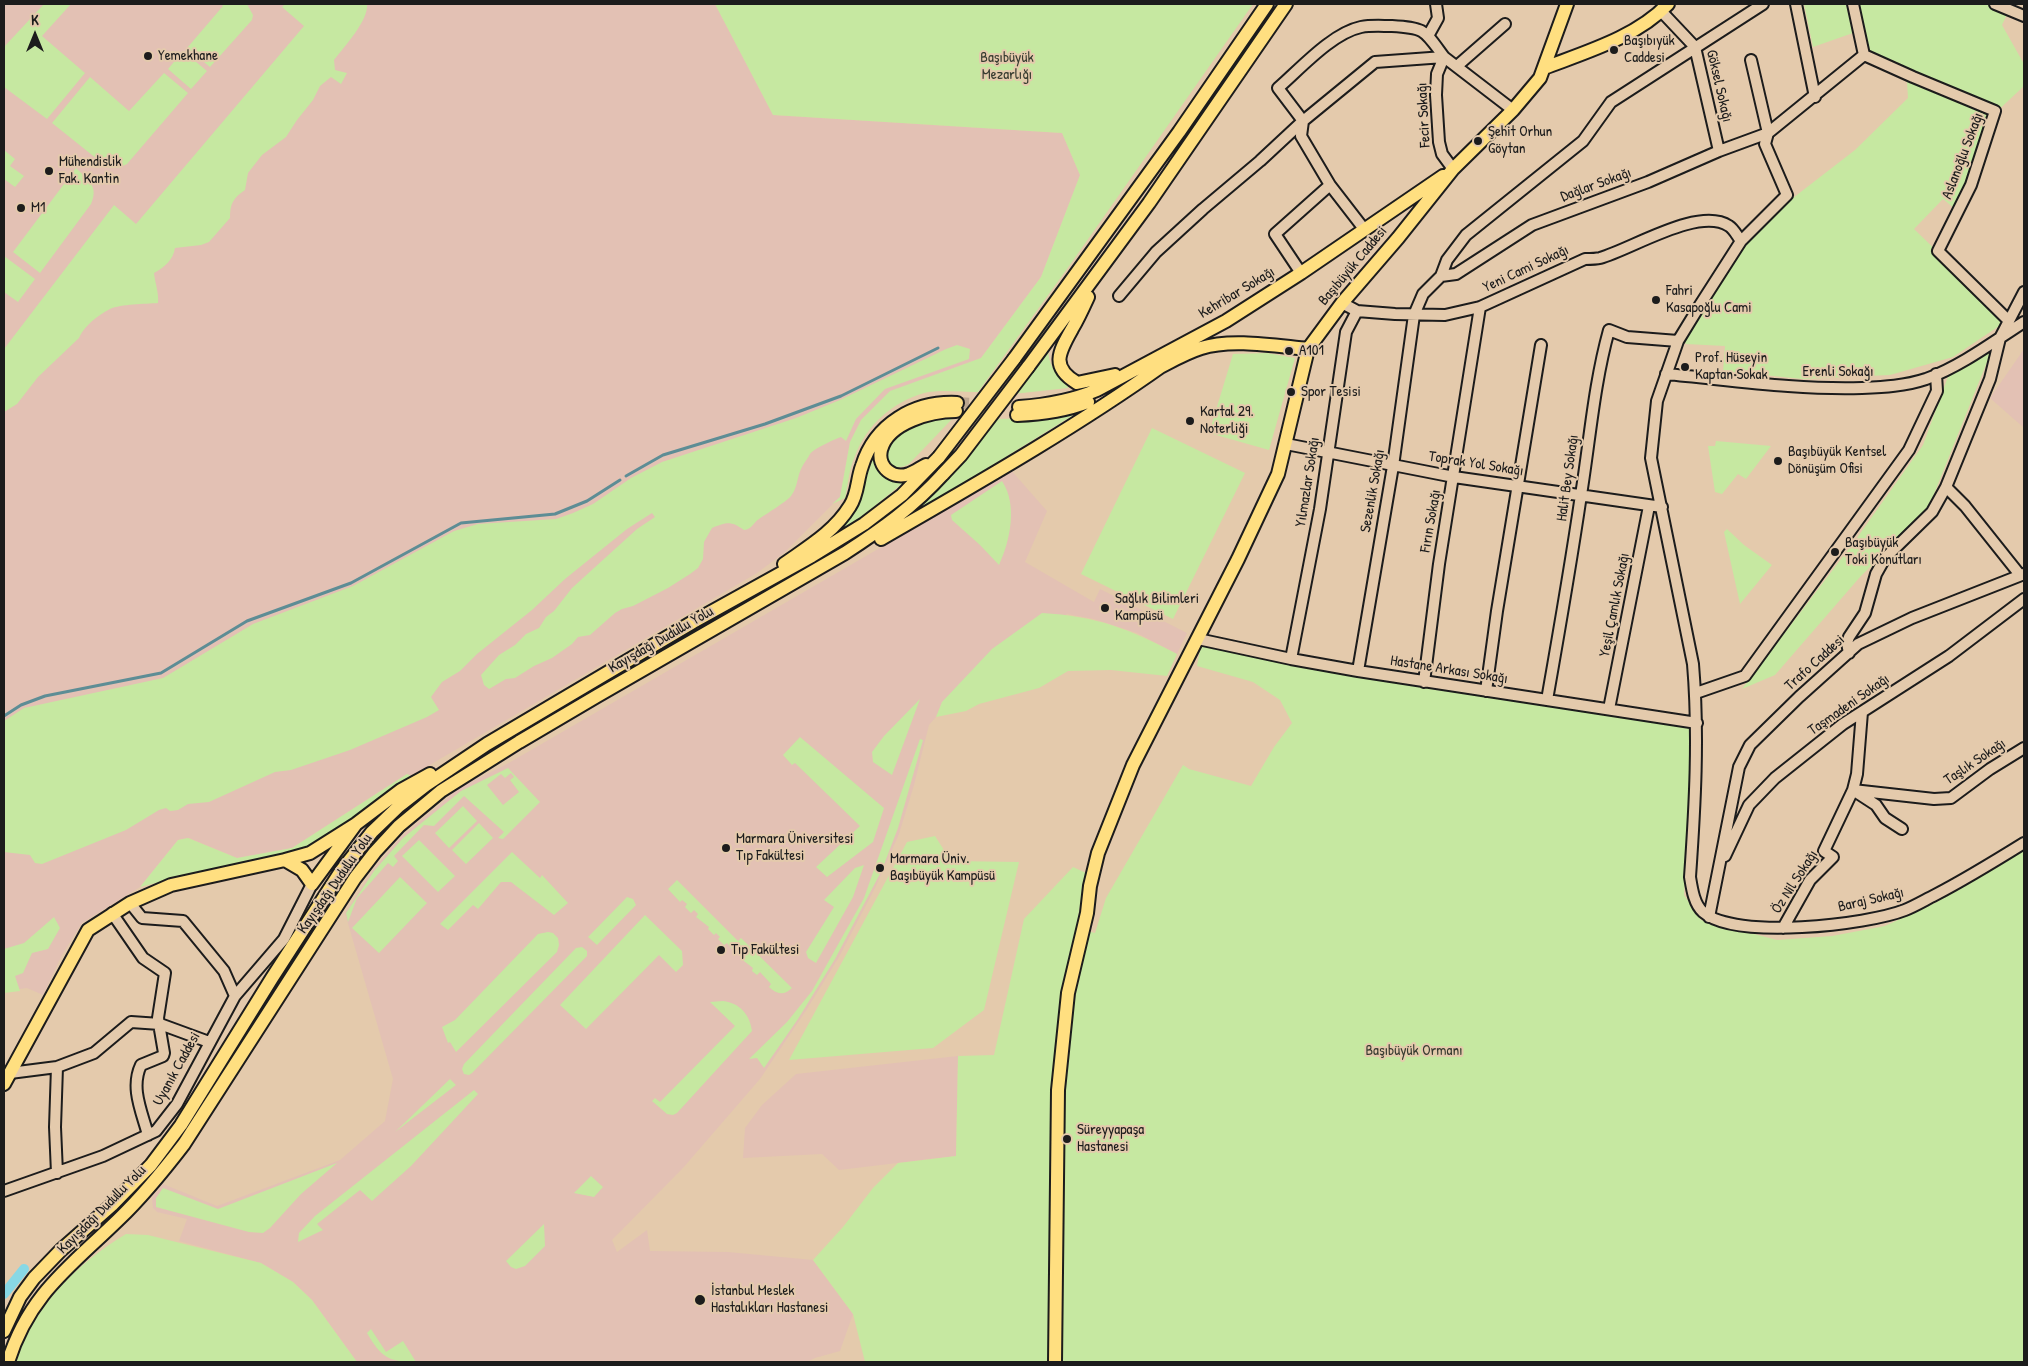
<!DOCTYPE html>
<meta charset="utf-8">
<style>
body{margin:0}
#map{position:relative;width:2028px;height:1366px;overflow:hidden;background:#e4caac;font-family:"Patrick Hand",sans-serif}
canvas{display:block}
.frame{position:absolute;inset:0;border:5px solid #1c1c1c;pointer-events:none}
.north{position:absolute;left:10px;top:10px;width:50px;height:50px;-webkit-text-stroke:4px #e4caac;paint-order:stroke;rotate:0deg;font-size:14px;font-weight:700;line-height:20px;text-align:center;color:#1c1c1c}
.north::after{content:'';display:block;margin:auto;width:18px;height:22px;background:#1c1c1c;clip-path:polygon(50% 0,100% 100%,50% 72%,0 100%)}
</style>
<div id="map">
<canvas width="2028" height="1366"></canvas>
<div class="frame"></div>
<div class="north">K</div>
</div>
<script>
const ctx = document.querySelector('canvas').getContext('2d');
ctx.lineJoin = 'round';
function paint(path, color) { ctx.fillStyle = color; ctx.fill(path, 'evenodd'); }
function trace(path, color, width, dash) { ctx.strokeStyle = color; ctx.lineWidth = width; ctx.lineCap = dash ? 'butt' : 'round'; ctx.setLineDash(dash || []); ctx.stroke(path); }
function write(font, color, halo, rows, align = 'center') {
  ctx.font = font + ' "Patrick Hand",sans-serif'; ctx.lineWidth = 4; ctx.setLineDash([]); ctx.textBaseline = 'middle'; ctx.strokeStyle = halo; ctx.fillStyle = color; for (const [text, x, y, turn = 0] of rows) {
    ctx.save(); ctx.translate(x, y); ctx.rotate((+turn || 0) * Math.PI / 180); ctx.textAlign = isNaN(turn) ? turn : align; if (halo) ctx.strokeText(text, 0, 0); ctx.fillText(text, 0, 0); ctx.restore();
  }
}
const built = new Path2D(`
 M 4,4 L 715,4 L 773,115 L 1062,133 L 1080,175 L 1041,277 L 981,358 L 890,392 L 861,420 L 850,442 L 840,497 L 784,553 L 757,573 L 411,776 L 407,774 L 292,848 L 237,858 L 189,838 L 178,840 L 140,887 L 82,923 L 62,955 L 43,995 L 27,988 L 4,991 Z
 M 2024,349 L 2024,428 L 1990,398 Z
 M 1010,469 L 1047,511 L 1025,562 L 1094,602 L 1100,589 L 1187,633 L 1177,654 L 1137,633 L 1094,619 L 1067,614 L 942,702 L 936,717 L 929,725 L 914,785 L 899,834 L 876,886 L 839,957 L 807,1009 L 760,1079 L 683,1168 L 612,1240 L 617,1252 L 647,1230 L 650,1251 L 728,1252 L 813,1260 L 853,1314 L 840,1351 L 815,1358 L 807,1362 L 357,1362 L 312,1300 L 293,1282 L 261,1263 L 179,1241 L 187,1219 L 157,1212 L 153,1208 L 152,1198 L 163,1184 L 217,1206 L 340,1160 L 385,1121 L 393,1079 L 345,913 L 373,870 L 401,837 L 459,788 L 507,764 L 904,534 Z
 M 958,1056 L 956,1156 L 839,1170 L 822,1154 L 743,1158 L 745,1128 L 762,1105 L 796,1074 Z`);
const green = new Path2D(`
 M 44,4 L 71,4 L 42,36 L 85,73 L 47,119 L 4,87 L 4,47 Z
 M 221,4 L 247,4 L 253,15 L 252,20 L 210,67 L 187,48 L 223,6 Z
 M 285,4 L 367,4 C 369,20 344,47 334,60 L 335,70 L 347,73 L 341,84 L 331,77 L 320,86 L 313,100 L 297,120 L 286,137 L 262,155 L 248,173 L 245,190 C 233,198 230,204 230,218 L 209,242 L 201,245 L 175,248 C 173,260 165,267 154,273 C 155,283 159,293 158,303 C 145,304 121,304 110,309 C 98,315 84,326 79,338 L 38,377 L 17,404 L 4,412 L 4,349 L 114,205 L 136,224 L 304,26 L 282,7 Z
 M 715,4 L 1253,4 L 1072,262 L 978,392 C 961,392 940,389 924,393 C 891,403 867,425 855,456 C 849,469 848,485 845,498 L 832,504 L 840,497 L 850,442 L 861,420 L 890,391 L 981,358 L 1041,277 L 1080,175 L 1062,133 L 773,115 Z
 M 1804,4 L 1846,4 L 1853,33 L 1813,47 Z
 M 1858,4 L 2001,4 L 2010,8 L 2002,25 L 2024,64 L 2024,86 L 1992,116 L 1955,209 L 1943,199 L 1914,229 L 2008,320 L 1953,357 L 1890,375 L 1803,379 L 1723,371 L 1725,346 L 1686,344 L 1682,337 L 1749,241 L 1780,208 L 1855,150 L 1908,98 L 1907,82 L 1868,59 Z
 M 183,51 L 207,71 L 191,89 L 168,69 Z
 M 164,73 L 188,93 L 127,164 C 119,168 115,169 107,167 L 52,123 L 90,77 L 129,111 Z
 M 4,150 L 15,159 L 10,166 L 24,176 L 15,187 L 4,179 Z
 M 76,168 C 88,180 99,186 91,204 L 40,273 L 13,252 Z
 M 4,256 L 35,279 L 18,302 L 4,292 Z
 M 957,345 L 970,349 L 969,359 L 885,389 L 856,419 L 846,441 L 841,437 C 835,439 813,449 810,454 C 808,458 804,463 802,467 C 797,476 798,487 791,496 C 786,502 766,514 759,519 C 753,523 752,529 744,530 C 731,521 727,522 712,528 L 704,542 L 703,559 L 698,568 L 690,574 L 668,588 L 633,606 L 622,609 L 615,613 L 590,635 L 578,637 L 572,644 L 552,658 L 534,666 L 515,678 L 506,679 L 489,689 L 484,685 L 481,675 L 499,655 L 515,645 L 526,634 L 539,628 L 546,617 L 554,611 L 572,588 L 637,529 L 655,517 L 652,513 L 627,529 L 565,579 L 532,610 L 477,654 L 460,671 L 442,682 L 431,697 L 439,710 L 427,717 L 350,750 L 291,770 L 275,772 L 209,802 L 188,804 L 178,810 L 170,811 L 166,808 L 159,810 L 126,830 L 42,864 L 35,863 L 30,855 L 4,852 L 4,721 L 24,708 L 163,678 L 253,624 L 353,586 L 454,531 L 478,524 L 556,519 L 573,513 L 593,504 L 631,478 L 662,462 L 796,418 L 840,400 L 946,349 Z
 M 1993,347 L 1928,509 L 1860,577 L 1775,675 L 1742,689 L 1854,542 L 1923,445 L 1949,374 Z
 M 1048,350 C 1049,365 1055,375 1068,384 L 1068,388 L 1013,394 Z
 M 1267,353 L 1295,358 L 1269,450 L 1209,433 L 1233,354 Z
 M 1075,414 L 907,518 L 968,455 L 995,419 L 1050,418 Z
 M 946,416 L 953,418 L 909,464 C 898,470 891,468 885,457 C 887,452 888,447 890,442 C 900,424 927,419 946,416 Z
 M 1152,428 L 1245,473 L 1173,619 L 1081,574 Z
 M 1716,441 L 1771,446 L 1746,479 L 1738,474 L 1722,494 L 1715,492 L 1708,446 L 1715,446 Z
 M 876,443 C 879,463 878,482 903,483 L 861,517 L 839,530 L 854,510 L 863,475 Z
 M 1002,481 C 1018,505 1010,541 999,565 L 980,545 L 952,520 L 951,515 Z
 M 1727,529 L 1744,545 L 1772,565 L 1740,604 L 1724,532 Z
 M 1042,613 C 1096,616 1130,629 1177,654 L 1167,676 L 1111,670 L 1068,671 L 1039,688 L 979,704 L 966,711 L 936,717 L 942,702 L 992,649 Z
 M 1201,644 L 1694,726 L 1684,895 L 1701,920 L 1777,940 L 1832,936 L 1885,926 L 1937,902 L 2004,860 L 2024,851 L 2024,1362 L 865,1362 L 853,1314 L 813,1260 L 843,1227 L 873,1188 L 898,1163 L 956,1156 L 958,1056 L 994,1055 L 1024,919 L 1073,867 L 1086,873 L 1076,928 L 1095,933 L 1106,898 L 1183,765 L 1189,769 L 1251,786 L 1274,747 L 1292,723 L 1280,700 L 1253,682 L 1197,666 Z
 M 920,699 L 892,775 L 873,762 L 872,752 L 884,736 Z
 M 800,737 L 884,808 L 873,842 L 827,877 L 816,867 L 860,826 L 795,763 L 792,765 L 783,755 Z
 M 920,739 L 923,740 L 898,828 L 882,870 L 835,959 L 798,1019 L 764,1068 L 757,1058 L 749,1059 L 787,1022 L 812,991 L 864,898 Z
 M 508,768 L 540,802 L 503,839 L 498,838 L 504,832 L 464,796 L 434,826 L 424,825 L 394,856 L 398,861 L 393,867 L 388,863 L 357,898 L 348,922 L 346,913 L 374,871 L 403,838 L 461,791 ZM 511,773 L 514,777 L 510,780 L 519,792 L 503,805 L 487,785 L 501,774 L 505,778 Z
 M 407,774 L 411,776 L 402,784 L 328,835 L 306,848 L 295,852 L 227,865 L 140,887 L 178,840 L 188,838 L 237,858 L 292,848 Z
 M 463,806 L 477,821 L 449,848 L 435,833 Z
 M 479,823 L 493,838 L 466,864 L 452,850 Z
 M 935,836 L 951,861 L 1019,862 L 984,1010 L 933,1048 L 789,1060 L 907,842 Z
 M 419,840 L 455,876 L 438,892 L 402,856 Z
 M 512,852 L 540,878 L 542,875 L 568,903 L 554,915 L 511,882 L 501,882 L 478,909 L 473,905 L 448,930 L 440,924 Z
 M 864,865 L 853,897 L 816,963 L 808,958 L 806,952 L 834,907 L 824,900 L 855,868 Z
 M 400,877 L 427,903 L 379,953 L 352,928 Z
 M 677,880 L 738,941 L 741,938 L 792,988 C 784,996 776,994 769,987 L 771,984 L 760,972 L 757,975 L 752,971 L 753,968 L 740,958 L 742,956 L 738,951 L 735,953 L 727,943 L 724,945 L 718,939 L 720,937 L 716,933 L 714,935 L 708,929 L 709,927 L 696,917 L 698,914 L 694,910 L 691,913 L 685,907 L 687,904 L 682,900 L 680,902 L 668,889 Z
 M 627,897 L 633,899 L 636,905 L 597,945 L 588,937 Z
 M 645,915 L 682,951 L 683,965 L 676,972 L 659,955 L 586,1029 L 560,1005 Z
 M 54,917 L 60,928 L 48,949 L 32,953 L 23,973 L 15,976 L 20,991 L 4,993 L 4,949 L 24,943 Z
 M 548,932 L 553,933 L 558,938 L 559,945 L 557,952 L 456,1052 L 450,1042 L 448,1043 L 442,1027 L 455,1020 L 538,934 Z
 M 582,947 L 587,951 L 587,956 L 472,1073 L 469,1075 L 464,1074 L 462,1069 L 464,1064 L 576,948 Z
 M 723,1001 C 740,1003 750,1015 752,1031 L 677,1113 L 673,1115 L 667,1114 L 652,1101 L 655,1098 L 660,1102 L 735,1026 L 710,1002 Z
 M 450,1079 L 456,1085 L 395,1132 Z
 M 474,1090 L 478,1094 L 411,1166 L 372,1201 L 360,1190 L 317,1224 L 323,1230 L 298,1242 L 299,1233 L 315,1216 Z
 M 337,1163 L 301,1194 L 270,1228 L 263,1233 L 249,1232 L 156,1207 L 156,1198 L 163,1188 L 218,1209 Z
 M 591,1176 L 603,1187 L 594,1197 L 574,1193 Z
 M 544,1224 L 545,1246 L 525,1266 L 516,1269 L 511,1267 L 506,1261 Z
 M 126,1234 L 148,1235 L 261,1263 L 293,1282 L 312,1300 L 357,1362 L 16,1362 C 34,1306 76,1264 126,1234 Z
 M 371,1329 L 386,1352 L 403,1341 L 416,1362 C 388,1362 381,1357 367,1333 Z`);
const stream = new Path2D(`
 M 626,476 L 663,455 L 765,424 L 841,396 L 938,348
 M 4,716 L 21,705 L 45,696 L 161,673 L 247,621 L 351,583 L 461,523 L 555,514 L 587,501 L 620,480`);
const canal = new Path2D(`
 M 4,1294 L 24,1269`);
const majorTunnel = new Path2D(`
 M 957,403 L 1019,407`);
const minor = new Path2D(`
 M 1796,4 L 1815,97
 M 1853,4 L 1864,55 L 1768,133 L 1765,144 L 1787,195 L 1741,241 L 1700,305 L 1678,341 L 1657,401 L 1651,458 L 1693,664 C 1699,735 1695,806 1690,877 C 1692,889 1694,904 1703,912 C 1735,940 1867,925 1905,910 C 1915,906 1925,900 1935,895 C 1966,879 1995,861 2024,843
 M 1995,4 L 2024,16
 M 1661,11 L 1695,47 L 1719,151
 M 1428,36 L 1438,18 L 1436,4
 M 1864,55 L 1913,77 L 1995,111 L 1971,185 L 1938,251 L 2008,320
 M 1457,66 L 1505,24
 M 1364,229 L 1330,185 L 1301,136 L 1303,121 L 1278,88 C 1300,69 1332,33 1361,27 C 1371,25 1382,26 1392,26 C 1426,28 1424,30 1444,57 L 1437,74 L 1436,95 L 1439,142 L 1442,154 L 1453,169
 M 1301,273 L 1275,234 L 1330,185
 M 1441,276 L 1456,274 L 1532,225 L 1648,182 L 1719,151 L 1768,133 L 1751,60
 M 1119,296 L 1156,252 L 1203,209 L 1260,161 L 1303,121 L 1375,62 L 1444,57 L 1513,110
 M 1342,303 L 1357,311 L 1395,314 L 1445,315 L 1480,307 L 1585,259 C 1590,259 1596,259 1600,258 C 1632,249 1699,206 1729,226 C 1734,229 1737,236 1741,241
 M 1666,374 C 1731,380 1797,390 1862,388 C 1884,387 1905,386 1926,379 C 1961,366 1993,342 2024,322
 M 1286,444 L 1454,477 L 1662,507
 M 2020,575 L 1965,506 L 1946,487 L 1990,379 L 2000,338 L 2024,292
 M 1198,639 L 1291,659 L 1358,671 L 1697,723
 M 1849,653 L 1847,643 L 1849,637 L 1865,613 L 1876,574 L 1885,558 L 1932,512 L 1946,487
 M 1291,659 L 1320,509 L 1346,332 L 1357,311
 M 1358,671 L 1393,466 L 1414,315 L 1423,294 L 1441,276 L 1447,260 L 1466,235 L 1583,141 L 1611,102 L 1763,4
 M 1424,682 L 1439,564 L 1480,307
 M 1486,691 L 1497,611 L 1541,345
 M 1696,693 L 1745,676 L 1909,450 L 1937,391 L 1936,374
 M 1547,700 C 1559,632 1571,563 1581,495 C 1590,439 1594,384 1609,330 L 1627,337 L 1678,341
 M 1609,709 L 1649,506
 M 1853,790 L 1934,799 L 1951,798 L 1990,769 L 2024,748
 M 1856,792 L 1876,805 L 1885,818 L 1902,829
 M 1725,856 L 1749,805 L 1775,778 L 1843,724 L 1949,656 L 2024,599
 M 130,903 L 142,918 L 183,921 L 224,971 L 235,996
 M 112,913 L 143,958 L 165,973 L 158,1018 L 164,1053 L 163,1056 L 141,1065 C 130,1088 142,1112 148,1135
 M 1709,917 L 1739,767 L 1750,745 L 1799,697 L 1858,644 L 1912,618 L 2024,574
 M 1783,928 L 1810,880 L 1833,857 L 1824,851 L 1853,790 L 1857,774 L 1862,712
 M 57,1067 L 55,1127 L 57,1173
 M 10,1073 L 57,1067 L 94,1053 L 131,1022 L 160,1024 L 209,1042
 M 4,1191 L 103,1156 L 156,1131 L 177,1104 L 235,996 L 284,939 L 312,884`);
const major = new Path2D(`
 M 1544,68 C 1586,52 1637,37 1668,4
 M 1088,297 C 1083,308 1078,319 1072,329 C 1059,352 1050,367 1077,383 L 1115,375
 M 1014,359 L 1179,132 L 1267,4
 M 1028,367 L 1149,203 L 1286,4
 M 1156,369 C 1170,362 1185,353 1201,348 C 1231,338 1276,346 1308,349
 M 1019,407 C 1047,405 1071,401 1097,390 L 1226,321 L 1301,273 L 1443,176
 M 1017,415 C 1042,414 1065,411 1088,402
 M 926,465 C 920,468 915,472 909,474 C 893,480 877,467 881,450 C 888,422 932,411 956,411
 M 881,539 C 976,484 1073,429 1163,365
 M 784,564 C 808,547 834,532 850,506 C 858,494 857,479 862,466 C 875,424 914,401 957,403
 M 285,860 L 310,853 L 356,824 L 401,790 L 430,774
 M 4,1084 L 88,930 L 130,903 L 171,885 L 285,860 L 302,870 L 312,884 L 356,824
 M 4,1331 L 20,1297 L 34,1278 L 61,1250 L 112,1205 L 151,1165 L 181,1125 L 272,978 L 341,871 L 372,832 L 399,806 L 426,785 L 487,744 L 693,622 L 812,556 L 864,524 L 902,495 L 939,457
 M 8,1362 C 29,1294 71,1266 119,1219 C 143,1196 164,1170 184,1144 L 355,878 L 375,852 L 399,826 L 441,791 L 519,742 L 597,696 L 845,553 C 882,529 913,507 943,474
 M 1055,1362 L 1058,1090 L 1068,993 L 1087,913 L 1090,886 L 1098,853 L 1133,765 L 1238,559 L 1278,474 L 1308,349 L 1342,303 L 1398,238 L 1453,169 L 1513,110 L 1540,78 L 1567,4`);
const majorBridge = new Path2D(`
 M 939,457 L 1014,359
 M 943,474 L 961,455 L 1028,367`);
const markers = [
 [1614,50,5,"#1c1c1c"],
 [148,56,5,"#1c1c1c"],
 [1478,141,5,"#1c1c1c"],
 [49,171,5,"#1c1c1c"],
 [21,208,5,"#1c1c1c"],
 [1656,300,5,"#1c1c1c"],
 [1289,351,5,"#1c1c1c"],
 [1685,367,5,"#1c1c1c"],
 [1291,392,5,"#1c1c1c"],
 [1190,421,5,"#1c1c1c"],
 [1778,461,5,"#1c1c1c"],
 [1835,552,5,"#1c1c1c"],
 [1105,608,5,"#1c1c1c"],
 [726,848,5,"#1c1c1c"],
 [880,868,5,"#1c1c1c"],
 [721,950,5,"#1c1c1c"],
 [1067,1139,5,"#1c1c1c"],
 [700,1300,6,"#1c1c1c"]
];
const poiNames = [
 ["Başıbıyük",1624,41],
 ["Caddesi",1624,58],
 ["Yemekhane",158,56],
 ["Şehit Orhun",1488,132],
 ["Göytan",1488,149],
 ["Mühendislik",59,162],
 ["Fak. Kantin",59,179],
 ["M1",31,208],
 ["Fahri",1666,291],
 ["Kasapoğlu Cami",1666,308],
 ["A101",1299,351],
 ["Prof. Hüseyin",1695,358],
 ["Kaptan Sokak",1695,375],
 ["Spor Tesisi",1301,392],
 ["Kartal 29.",1200,412],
 ["Noterliği",1200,429],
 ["Başıbüyük Kentsel",1788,452],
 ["Dönüşüm Ofisi",1788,469],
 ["Başıbüyük",1845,543],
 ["Toki Konutları",1845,560],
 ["Sağlık Bilimleri",1115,599],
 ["Kampüsü",1115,616],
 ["Marmara Üniversitesi",736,839],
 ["Tıp Fakültesi",736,856],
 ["Marmara Üniv.",890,859],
 ["Başıbüyük Kampüsü",890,876],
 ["Tıp Fakültesi",731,950],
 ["Süreyyapaşa",1077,1130],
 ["Hastanesi",1077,1147],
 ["İstanbul Meslek",711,1291],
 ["Hastalıkları Hastanesi",711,1308]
];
const parkNames = [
 ["Başıbüyük",1007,58],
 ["Mezarlığı",1007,75],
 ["Başıbüyük Ormanı",1414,1051]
];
const streetNames = [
 ["Göksel Sokağı",1719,86,77],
 ["Fecir Sokağı",1424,115,-93],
 ["Aslanoğlu Sokağı",1963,156,-69],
 ["Dağlar Sokağı",1596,185,-20],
 ["Başıbüyük Caddesi",1353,266,-50],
 ["Yeni Cami Sokağı",1526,269,-25],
 ["Kehribar Sokağı",1237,293,-31],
 ["Erenli Sokağı",1838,372],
 ["Toprak Yol Sokağı",1476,464,9],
 ["Halit Bey Sokağı",1568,478,-82],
 ["Yılmazlar Sokağı",1308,482,-81],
 ["Sezenlik Sokağı",1373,491,-80],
 ["Fırın Sokağı",1431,521,-80],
 ["Yeşil Çamlık Sokağı",1615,605,-79],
 ["Kayışdağı Dudullu Yolu",661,640,-30],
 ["Trafo Caddesi",1815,663,-42],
 ["Hastane Arkası Sokağı",1449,670,9],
 ["Taşmadeni Sokağı",1849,705,-35],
 ["Taşlık Sokağı",1975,762,-34],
 ["Öz Nil Sokağı",1795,882,-57],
 ["Kayışdağı Dudullu Yolu",335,884,-55],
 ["Baraj Sokağı",1871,900,-13],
 ["Uyanık Caddesi",177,1069,-61],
 ["Kayışdağı Dudullu Yolu",102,1210,-45]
];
paint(built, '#e3c1b4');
paint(green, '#c6e8a1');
trace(stream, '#5d8d95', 3);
trace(canal, '#88d8e5', 10);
trace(majorTunnel, '#bca78f', 12, [12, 6]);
trace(minor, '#1c1c1c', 14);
trace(major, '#1c1c1c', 16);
trace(minor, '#e4caac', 10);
trace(major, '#ffdf80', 12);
trace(majorBridge, '#1c1c1c', 16, []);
trace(majorBridge, '#ffdf80', 12);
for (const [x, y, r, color] of markers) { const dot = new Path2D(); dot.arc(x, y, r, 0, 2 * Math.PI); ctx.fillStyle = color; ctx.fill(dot); trace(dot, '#e4caac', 2); }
write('15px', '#1c1c1c', '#e4caac', poiNames, 'left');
write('15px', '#363b30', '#e4caac', parkNames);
write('15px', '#1c1c1c', '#e4caac', streetNames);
</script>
